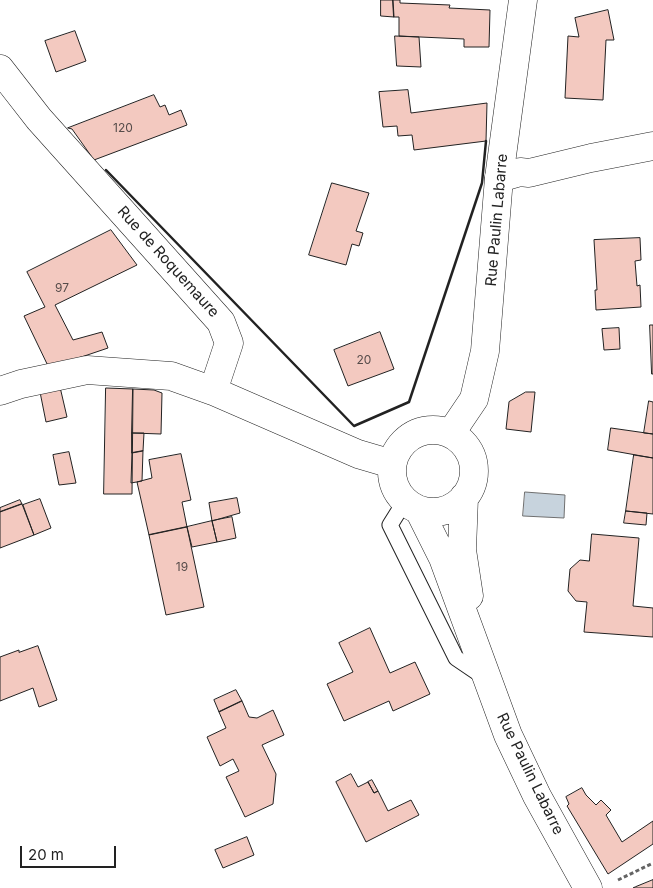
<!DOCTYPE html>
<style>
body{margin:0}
#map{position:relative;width:653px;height:888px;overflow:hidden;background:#fff;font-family:Inter,sans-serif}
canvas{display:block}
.scale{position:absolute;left:20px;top:846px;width:96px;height:22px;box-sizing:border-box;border:2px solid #222;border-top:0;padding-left:6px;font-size:15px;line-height:18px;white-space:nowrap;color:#222;-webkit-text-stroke:4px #fff;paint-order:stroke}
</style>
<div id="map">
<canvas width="653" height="888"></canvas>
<div class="scale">20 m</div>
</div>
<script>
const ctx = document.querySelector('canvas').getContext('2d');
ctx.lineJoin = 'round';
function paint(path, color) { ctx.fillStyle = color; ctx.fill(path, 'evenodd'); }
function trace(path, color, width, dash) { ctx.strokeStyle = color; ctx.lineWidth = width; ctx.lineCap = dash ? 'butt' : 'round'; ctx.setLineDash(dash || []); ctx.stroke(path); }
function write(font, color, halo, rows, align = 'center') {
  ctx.font = font + ' Inter,sans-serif'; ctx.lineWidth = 4; ctx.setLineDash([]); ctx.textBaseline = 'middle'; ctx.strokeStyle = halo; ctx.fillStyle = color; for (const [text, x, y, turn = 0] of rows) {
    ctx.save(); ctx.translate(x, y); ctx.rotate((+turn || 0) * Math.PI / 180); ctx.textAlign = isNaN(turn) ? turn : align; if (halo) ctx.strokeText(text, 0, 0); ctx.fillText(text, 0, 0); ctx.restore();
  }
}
const water = new Path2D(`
 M 525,492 L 565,495 L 564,518 L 523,516 Z`);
const building = new Path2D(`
 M 381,0 L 393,0 L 394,17 L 381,16 Z
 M 393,0 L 400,0 L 400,3 L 450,5 L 449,8 L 490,10 L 489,47 L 464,47 L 464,39 L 399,36 L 399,17 L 394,17 Z
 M 608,10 L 614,40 L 606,40 L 603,100 L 565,98 L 568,36 L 579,37 L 575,18 Z
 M 75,31 L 86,61 L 56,72 L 45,41 Z
 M 395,36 L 419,37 L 421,67 L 397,66 Z
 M 408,90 L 411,113 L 487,103 L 486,141 L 414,150 L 412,135 L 398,136 L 397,126 L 383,127 L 379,92 Z
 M 154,95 L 160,107 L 165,105 L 169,115 L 181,110 L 187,125 L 94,160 L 72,129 L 68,128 Z
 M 332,183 L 369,193 L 356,231 L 363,233 L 359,246 L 352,244 L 346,265 L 309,255 Z
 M 111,230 L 137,265 L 55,305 L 73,340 L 102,332 L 108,348 L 49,368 L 24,316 L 45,307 L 27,272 Z
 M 640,238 L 641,260 L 635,261 L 637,286 L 640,285 L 641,307 L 596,310 L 595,290 L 597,290 L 594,240 Z
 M 650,325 L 653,325 L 653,374 L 652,374 Z
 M 619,328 L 620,349 L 604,350 L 602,329 Z
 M 380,332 L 394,369 L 348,386 L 334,350 Z
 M 60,387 L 67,417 L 46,422 L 40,392 Z
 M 106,388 L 133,389 L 132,494 L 104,494 Z
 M 133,389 L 154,390 L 162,393 L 161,434 L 132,433 Z
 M 526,392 L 535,392 L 531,432 L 506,429 L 509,402 Z
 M 649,401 L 653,402 L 653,434 L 644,433 Z
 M 611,428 L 653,434 L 653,458 L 608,450 Z
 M 132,433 L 144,433 L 143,451 L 132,453 Z
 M 143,451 L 142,481 L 131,483 L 132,453 Z
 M 69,452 L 76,483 L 59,485 L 53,455 Z
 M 181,454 L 191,500 L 182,502 L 187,527 L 149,535 L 137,482 L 152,478 L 149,460 Z
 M 634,455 L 653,458 L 653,514 L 626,511 Z
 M 237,498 L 240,513 L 212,521 L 209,503 Z
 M 40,499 L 51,528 L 34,535 L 23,505 Z
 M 20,500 L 22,504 L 0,512 L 0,508 Z
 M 22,504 L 34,535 L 0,548 L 0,512 Z
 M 626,511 L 647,513 L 646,525 L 624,523 Z
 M 232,517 L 236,538 L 217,542 L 212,521 Z
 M 212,521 L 217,542 L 192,547 L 187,527 Z
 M 187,527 L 204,607 L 166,615 L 149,535 Z
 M 592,534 L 639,538 L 633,606 L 653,608 L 653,637 L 584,632 L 587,602 L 576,601 L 568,591 L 570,569 L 580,560 L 589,561 Z
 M 370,628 L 390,673 L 415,662 L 430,694 L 393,711 L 389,701 L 344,721 L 327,684 L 353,672 L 339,643 Z
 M 38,646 L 57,700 L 39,707 L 33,688 L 0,701 L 0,657 L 19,650 L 19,652 Z
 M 236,690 L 242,701 L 219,712 L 214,700 Z
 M 242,701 L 249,717 L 257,718 L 273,710 L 284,735 L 262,745 L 276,774 L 273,804 L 245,817 L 226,777 L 239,771 L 233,759 L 220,766 L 207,737 L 226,728 L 219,712 Z
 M 351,774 L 358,787 L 368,782 L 374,793 L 378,791 L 388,811 L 411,800 L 419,815 L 366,842 L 336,782 Z
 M 372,780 L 378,791 L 374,793 L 368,782 Z
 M 582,788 L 586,795 L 596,805 L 601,800 L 611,810 L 606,815 L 622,842 L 653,821 L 653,844 L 608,874 L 567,806 L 569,804 L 566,797 Z
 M 247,837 L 254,855 L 223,868 L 215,850 Z
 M 653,880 L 653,888 L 633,888 L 635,887 Z`);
const path = new Path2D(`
 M 618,880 L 653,863`);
const lane = new Path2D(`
 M 405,501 L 390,525 L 456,658 L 484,677`);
const street = new Path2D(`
 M 0,69 L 39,119 L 221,322 L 229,343 L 213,391
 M 499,178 L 520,172 L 529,173 L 591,158 L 653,146
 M 0,391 L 21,384 L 87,370 L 171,376 L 213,391 L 358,454 L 392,464`);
const secondary = new Path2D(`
 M392 471a41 41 0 1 1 82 0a41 41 0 1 1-82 0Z
 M 451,433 L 474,399 L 485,351 L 499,178 L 523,0
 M 464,497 L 462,550 L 469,596
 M 419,510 L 443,558 L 508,735 L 537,796 L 588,888`);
const wall = new Path2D(`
 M 106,170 L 354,426 L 409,402 L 482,183 L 486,141`);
const numberNames = [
 ["120",123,128],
 ["97",62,288],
 ["20",364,360],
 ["19",182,567]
];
const streetNames = [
 ["Rue Paulin Labarre",497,220,-85],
 ["Rue de Roquemaure",168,262,48],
 ["Rue Paulin Labarre",530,774,64]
];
paint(water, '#c7d3dd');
trace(water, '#6f6f6f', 1);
paint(building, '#f3c9c0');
trace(building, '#222', 1);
trace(lane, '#222', 17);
trace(street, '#222', 29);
trace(secondary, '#222', 29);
trace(path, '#646464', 3, [4, 2.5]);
trace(lane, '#fff', 15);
trace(street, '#fff', 28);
trace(secondary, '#fff', 28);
trace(wall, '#222', 2.5);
write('12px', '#564c4a', null, numberNames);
write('15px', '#222', '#fff', streetNames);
</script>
